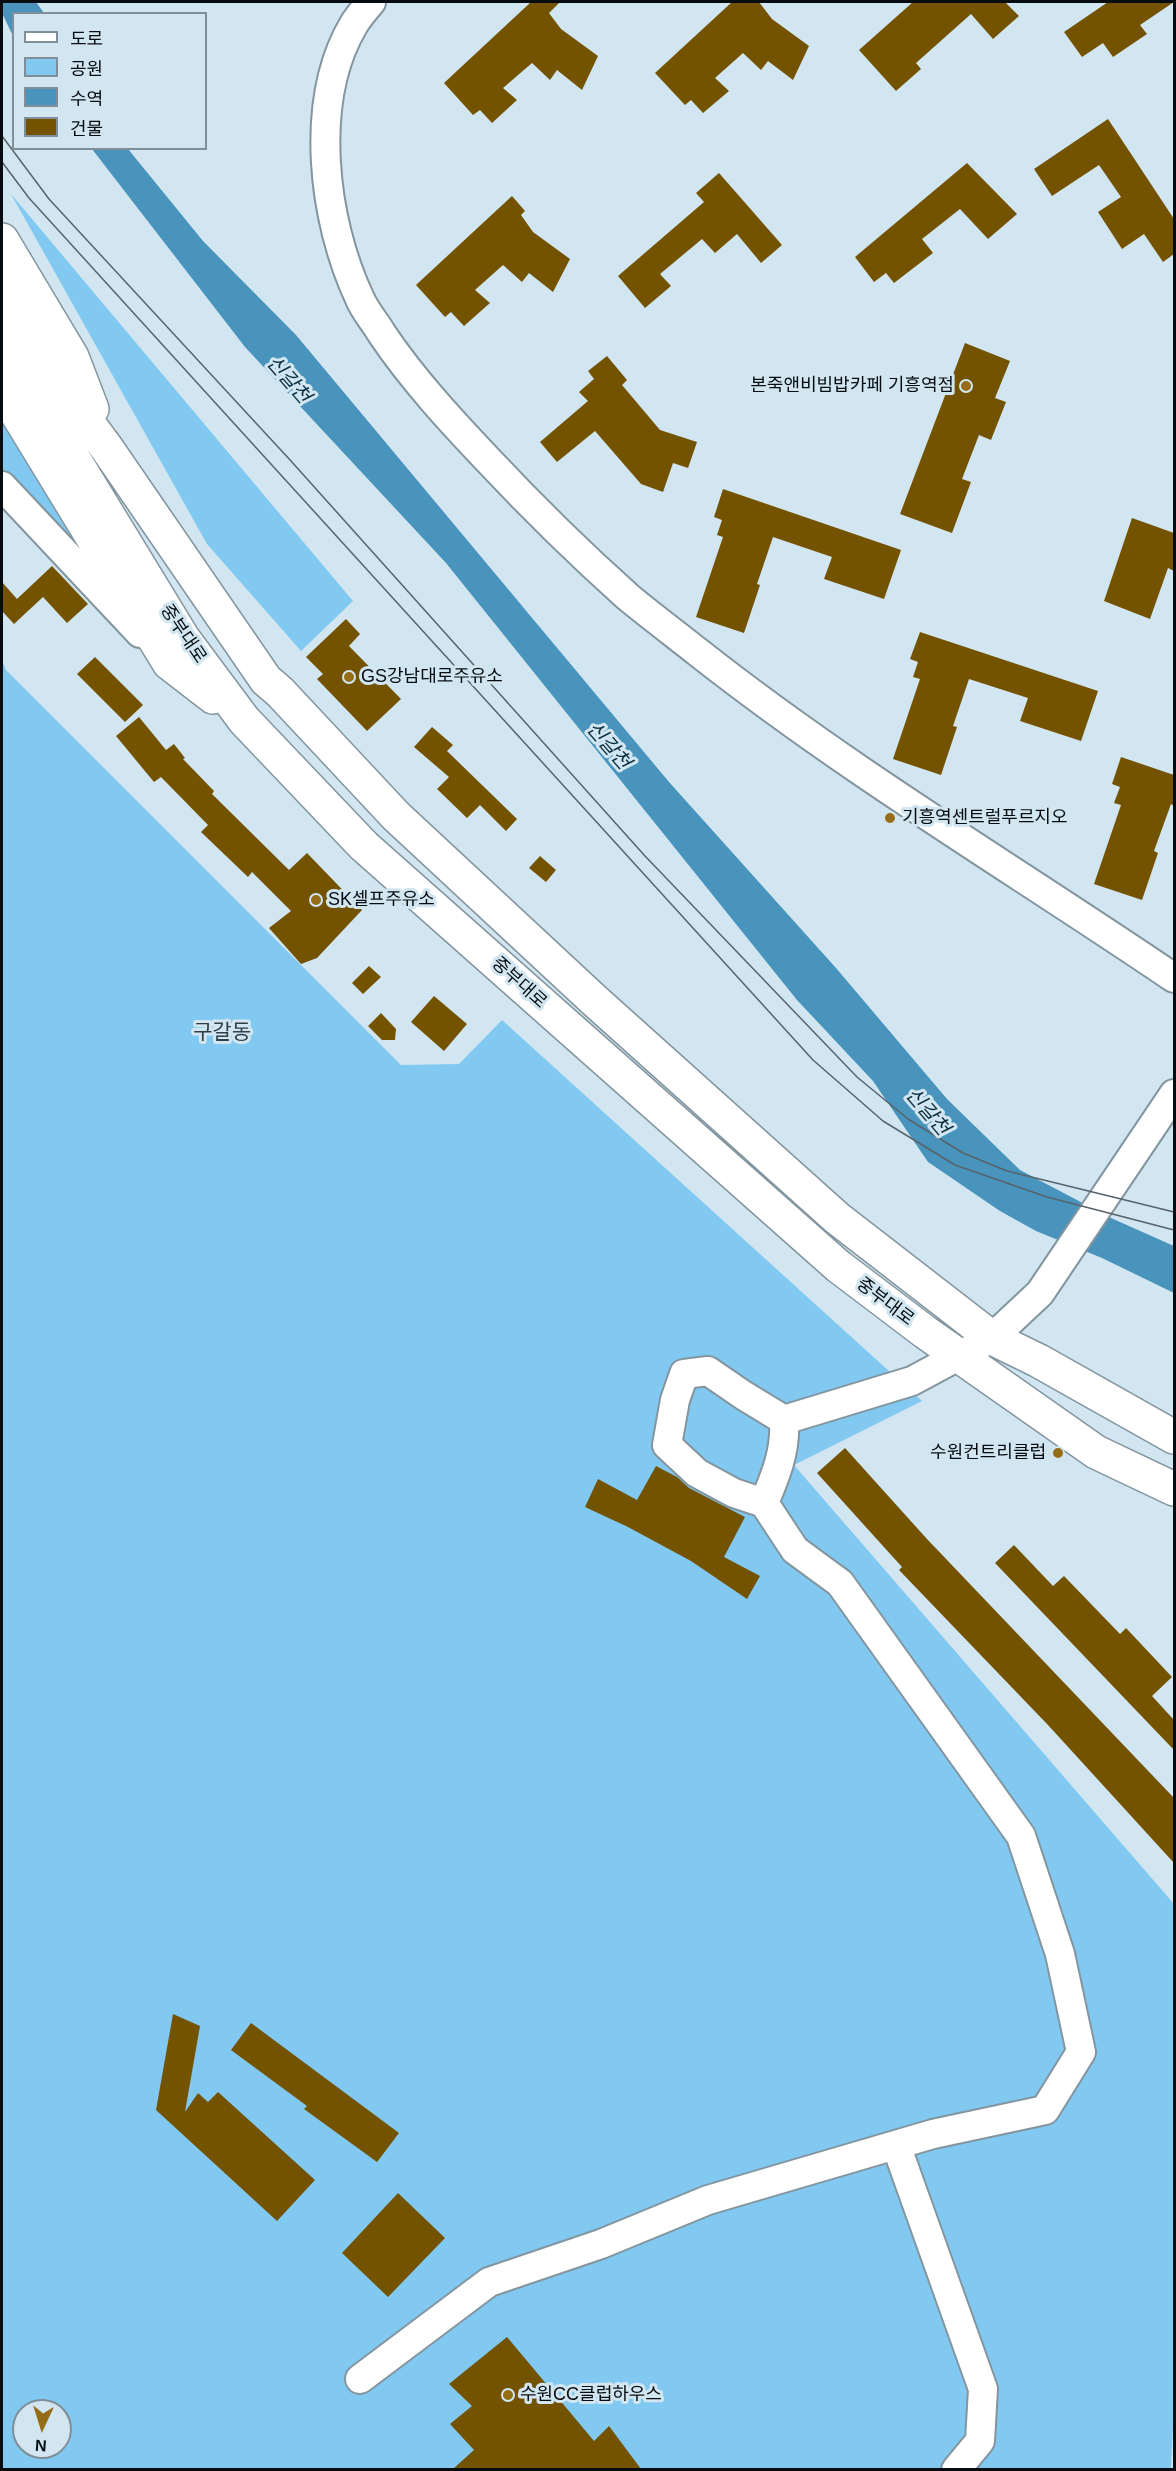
<!DOCTYPE html>
<meta charset="utf-8">
<style>
body{margin:0}
#map{position:relative;width:1176px;height:2471px;overflow:hidden;background:#d2e6f1;font-family:Helvetica,"Noto Sans KR",sans-serif}
canvas{display:block}
.frame{position:absolute;inset:0;border:3px solid #060c10;pointer-events:none}
.legend{position:absolute;left:12px;top:12px;width:195px;height:138px;box-sizing:border-box;background:#d2e6f1;border:2px solid #808f97;margin:0;padding:8px 10px;list-style:none;font-size:18px;color:#060c10}
.legend li{display:flex;align-items:center;gap:12px;height:30px}
.legend b{width:30px;border:2px solid #808f97}
.north{position:absolute;left:12px;top:2399px;width:60px;height:60px;box-sizing:border-box;background:#d2e6f1;border:2px solid #808f97;border-radius:50%;rotate:184deg;font-size:16px;font-weight:700;line-height:24px;text-align:center;color:#060c10}
.north::after{content:'';display:block;margin:auto;width:21px;height:27px;background:#956d17;clip-path:polygon(50% 0,100% 100%,50% 72%,0 100%)}
</style>
<div id="map">
<canvas width="1176" height="2471"></canvas>
<div class="frame"></div>
<ul class="legend">
<li><b style="height:8px;background:#fff"></b>도로</li>
<li><b style="height:16px;background:#81c9f1"></b>공원</li>
<li><b style="height:16px;background:#4894bc"></b>수역</li>
<li><b style="height:16px;background:#735200"></b>건물</li>
</ul>
<div class="north">N</div>
</div>
<script>
const ctx = document.querySelector('canvas').getContext('2d');
ctx.lineJoin = 'round';
function paint(path, color) { ctx.fillStyle = color; ctx.fill(path, 'evenodd'); }
function trace(path, color, width, dash) { ctx.strokeStyle = color; ctx.lineWidth = width; ctx.lineCap = dash ? 'butt' : 'round'; ctx.setLineDash(dash || []); ctx.stroke(path); }
function write(font, color, halo, rows, align = 'center') {
  ctx.font = font + ' Helvetica,"Noto Sans KR",sans-serif'; ctx.lineWidth = 6; ctx.setLineDash([]); ctx.textBaseline = 'middle'; ctx.strokeStyle = halo; ctx.fillStyle = color; for (const [text, x, y, turn = 0] of rows) {
    ctx.save(); ctx.translate(x, y); ctx.rotate((+turn || 0) * Math.PI / 180); ctx.textAlign = isNaN(turn) ? turn : align; if (halo) ctx.strokeText(text, 0, 0); ctx.fillText(text, 0, 0); ctx.restore();
  }
}
const green = new Path2D(`
 M 11,194 L 353,601 L 301,651 L 207,544 Z
 M 2,407 L 127,608 L 2,476 Z
 M 2,660 L 6,670 L 401,1065 L 459,1064 L 502,1020 L 922,1401 L 794,1465 L 1174,1904 L 1174,2404 L 1171,2469 L 2,2469 ZM 24,2411 L 60,2411 L 60,2447 L 24,2447 Z`);
const water = new Path2D(`
 M 2,2 L 36,2 L 44,13 L 14,14 L 13,36 L 2,13 Z
 M 92,149 L 128,149 L 203,241 L 296,335 L 669,782 L 836,968 L 947,1099 L 1020,1170 L 1111,1218 L 1174,1246 L 1174,1293 L 1102,1258 L 1036,1231 L 1000,1211 L 928,1162 L 873,1081 L 797,1000 L 446,563 L 245,347 Z`);
const building = new Path2D(`
 M 531,2 L 560,2 L 549,13 L 561,29 L 598,56 L 582,90 L 557,70 L 550,80 L 532,63 L 503,88 L 517,100 L 492,123 L 480,110 L 473,115 L 444,83 Z
 M 732,2 L 759,2 L 772,19 L 809,46 L 793,80 L 768,61 L 761,70 L 743,53 L 715,78 L 729,91 L 703,113 L 691,100 L 685,105 L 655,73 Z
 M 913,2 L 1005,2 L 1019,16 L 993,39 L 971,14 L 916,63 L 921,69 L 896,91 L 859,50 Z
 M 1108,2 L 1174,2 L 1140,25 L 1147,34 L 1113,57 L 1103,43 L 1082,57 L 1064,32 Z
 M 1108,119 L 1174,219 L 1174,254 L 1163,262 L 1144,234 L 1122,249 L 1098,212 L 1121,197 L 1099,165 L 1052,196 L 1034,169 Z
 M 967,163 L 1017,214 L 988,239 L 960,209 L 922,239 L 933,253 L 894,283 L 886,273 L 874,282 L 855,257 Z
 M 719,173 L 782,245 L 761,263 L 737,234 L 715,253 L 702,239 L 660,274 L 671,286 L 645,308 L 618,276 L 704,202 L 696,193 Z
 M 512,196 L 525,211 L 521,215 L 533,232 L 570,259 L 553,292 L 529,273 L 522,282 L 503,265 L 475,290 L 490,303 L 464,326 L 451,312 L 445,317 L 416,285 Z
 M 965,343 L 1010,361 L 995,398 L 1006,402 L 991,440 L 979,435 L 962,479 L 971,482 L 952,533 L 900,514 Z
 M 607,356 L 627,380 L 622,385 L 660,430 L 697,442 L 688,468 L 673,463 L 663,492 L 641,484 L 595,431 L 557,462 L 540,442 L 588,401 L 579,392 L 594,379 L 588,371 Z
 M 723,489 L 901,550 L 884,599 L 824,579 L 832,557 L 773,537 L 757,584 L 760,585 L 744,633 L 696,617 L 723,537 L 717,535 L 722,520 L 714,517 Z
 M 1132,518 L 1174,533 L 1174,571 L 1168,568 L 1150,619 L 1104,601 Z
 M 52,566 L 88,604 L 67,623 L 43,597 L 14,624 L 2,611 L 2,582 L 17,599 Z
 M 346,619 L 360,634 L 349,646 L 401,699 L 367,731 L 317,679 L 323,674 L 306,657 Z
 M 920,632 L 1098,691 L 1081,741 L 1020,721 L 1028,698 L 969,679 L 953,726 L 957,727 L 941,775 L 893,759 L 920,679 L 913,677 L 918,662 L 910,659 Z
 M 95,657 L 143,705 L 125,722 L 77,674 Z
 M 139,717 L 166,750 L 174,744 L 185,758 L 183,759 L 214,791 L 212,794 L 289,870 L 307,853 L 362,910 L 317,958 L 301,964 L 269,928 L 291,911 L 252,872 L 248,877 L 201,832 L 208,825 L 161,777 L 154,782 L 116,736 Z
 M 432,727 L 453,745 L 447,751 L 517,819 L 506,831 L 480,805 L 467,818 L 437,789 L 449,777 L 414,747 Z
 M 1121,757 L 1174,775 L 1174,806 L 1171,804 L 1154,851 L 1158,853 L 1142,900 L 1094,884 L 1121,805 L 1114,803 L 1120,787 L 1112,784 Z
 M 540,856 L 556,870 L 546,882 L 529,868 Z
 M 369,966 L 381,977 L 363,994 L 352,983 Z
 M 434,996 L 467,1024 L 444,1051 L 411,1022 Z
 M 381,1013 L 396,1029 L 395,1040 L 382,1040 L 368,1026 Z
 M 845,1448 L 927,1539 L 1174,1798 L 1174,1863 L 1048,1725 L 899,1570 L 902,1567 L 817,1473 Z
 M 656,1466 L 677,1477 L 689,1488 L 745,1517 L 724,1557 L 760,1576 L 747,1599 L 691,1561 L 628,1527 L 585,1507 L 598,1479 L 637,1500 Z
 M 1014,1545 L 1053,1586 L 1064,1576 L 1120,1634 L 1126,1628 L 1172,1677 L 1152,1696 L 1174,1720 L 1174,1750 L 995,1563 Z
 M 173,2014 L 200,2026 L 185,2112 L 198,2093 L 208,2102 L 218,2092 L 315,2180 L 277,2221 L 156,2110 Z
 M 251,2023 L 399,2133 L 377,2162 L 304,2109 L 307,2106 L 231,2050 Z
 M 398,2193 L 445,2238 L 388,2297 L 342,2253 Z
 M 507,2337 L 594,2441 L 609,2426 L 641,2469 L 453,2469 L 474,2450 L 450,2424 L 472,2406 L 449,2384 Z`);
const minor = new Path2D(`
 M 371,2 C 365,9 359,16 354,24 C 308,101 323,221 360,299 C 365,311 375,322 382,334 C 413,380 451,421 489,461 C 533,508 580,554 628,597 C 651,616 675,634 699,653 C 850,772 1015,870 1174,978
 M 2,486 L 140,633
 M 784,1420 C 786,1450 776,1475 764,1503 L 734,1493 L 697,1473 L 667,1445 L 675,1400 L 684,1374 L 708,1371 L 743,1395 L 784,1420 L 912,1381 L 992,1338 L 1040,1293 L 1174,1094
 M 896,2145 L 983,2389 L 980,2441 L 956,2470
 M 360,2379 L 489,2282 L 601,2244 L 708,2200 L 933,2134 L 1045,2110 L 1081,2052 L 1060,1954 L 1021,1836 L 840,1583 L 795,1550 L 764,1503`);
const major = new Path2D(`
 M 2,240 L 72,357 L 92,409
 M 2,290 L 48,369 L 106,447 L 266,680 L 280,692 L 396,816 L 594,1000 L 837,1218 L 992,1338 L 1039,1361 L 1174,1437
 M 2,341 L 183,638 L 244,720 L 364,846 L 838,1266 L 925,1332 L 1096,1452 L 1174,1489
 M 2,389 L 169,663 L 213,697`);
const tram = new Path2D(`
 M 2,136 L 49,199 L 291,461 L 645,856 L 857,1077 L 908,1119 L 963,1153 L 1007,1171 L 1174,1212
 M 2,162 L 29,198 L 813,1060 L 883,1121 L 955,1165 L 1047,1197 L 1174,1230`);
const markers = [
 [966,386,6,"#956d17"],
 [349,677,6,"#956d17"],
 [890,818,6,"#956d17"],
 [316,900,6,"#956d17"],
 [1058,1453,6,"#956d17"],
 [508,2395,6,"#956d17"]
];
const poiNames = [
 ["본죽앤비빔밥카페 기흥역점",954,386,"right"],
 ["GS강남대로주유소",361,677],
 ["기흥역센트럴푸르지오",902,818],
 ["SK셀프주유소",328,900],
 ["수원컨트리클럽",1046,1453,"right"],
 ["수원CC클럽하우스",520,2395]
];
const streetNames = [
 ["중부대로",183,634,56],
 ["중부대로",519,983,42],
 ["중부대로",885,1302,37]
];
const waterNames = [
 ["신갈천",288,380,49],
 ["신갈천",608,746,49],
 ["신갈천",927,1112,49]
];
const quarterNames = [
 ["구갈동",222,1033]
];
paint(green, '#81c9f1');
paint(water, '#4894bc');
paint(building, '#735200');
trace(minor, '#83959f', 32);
trace(major, '#83959f', 36);
trace(minor, '#fff', 28);
trace(major, '#fff', 33);
trace(tram, '#57636a', 1.5);
for (const [x, y, r, color] of markers) { const dot = new Path2D(); dot.arc(x, y, r, 0, 2 * Math.PI); ctx.fillStyle = color; ctx.fill(dot); trace(dot, '#d2e6f1', 2); }
write('18px', '#060c10', '#d2e6f1', poiNames, 'left');
write('18px', '#060c10', '#d2e6f1', streetNames);
write('italic 20px', '#0c2f40', '#d2e6f1', waterNames);
write('21px', '#304049', '#d2e6f1', quarterNames);
</script>
